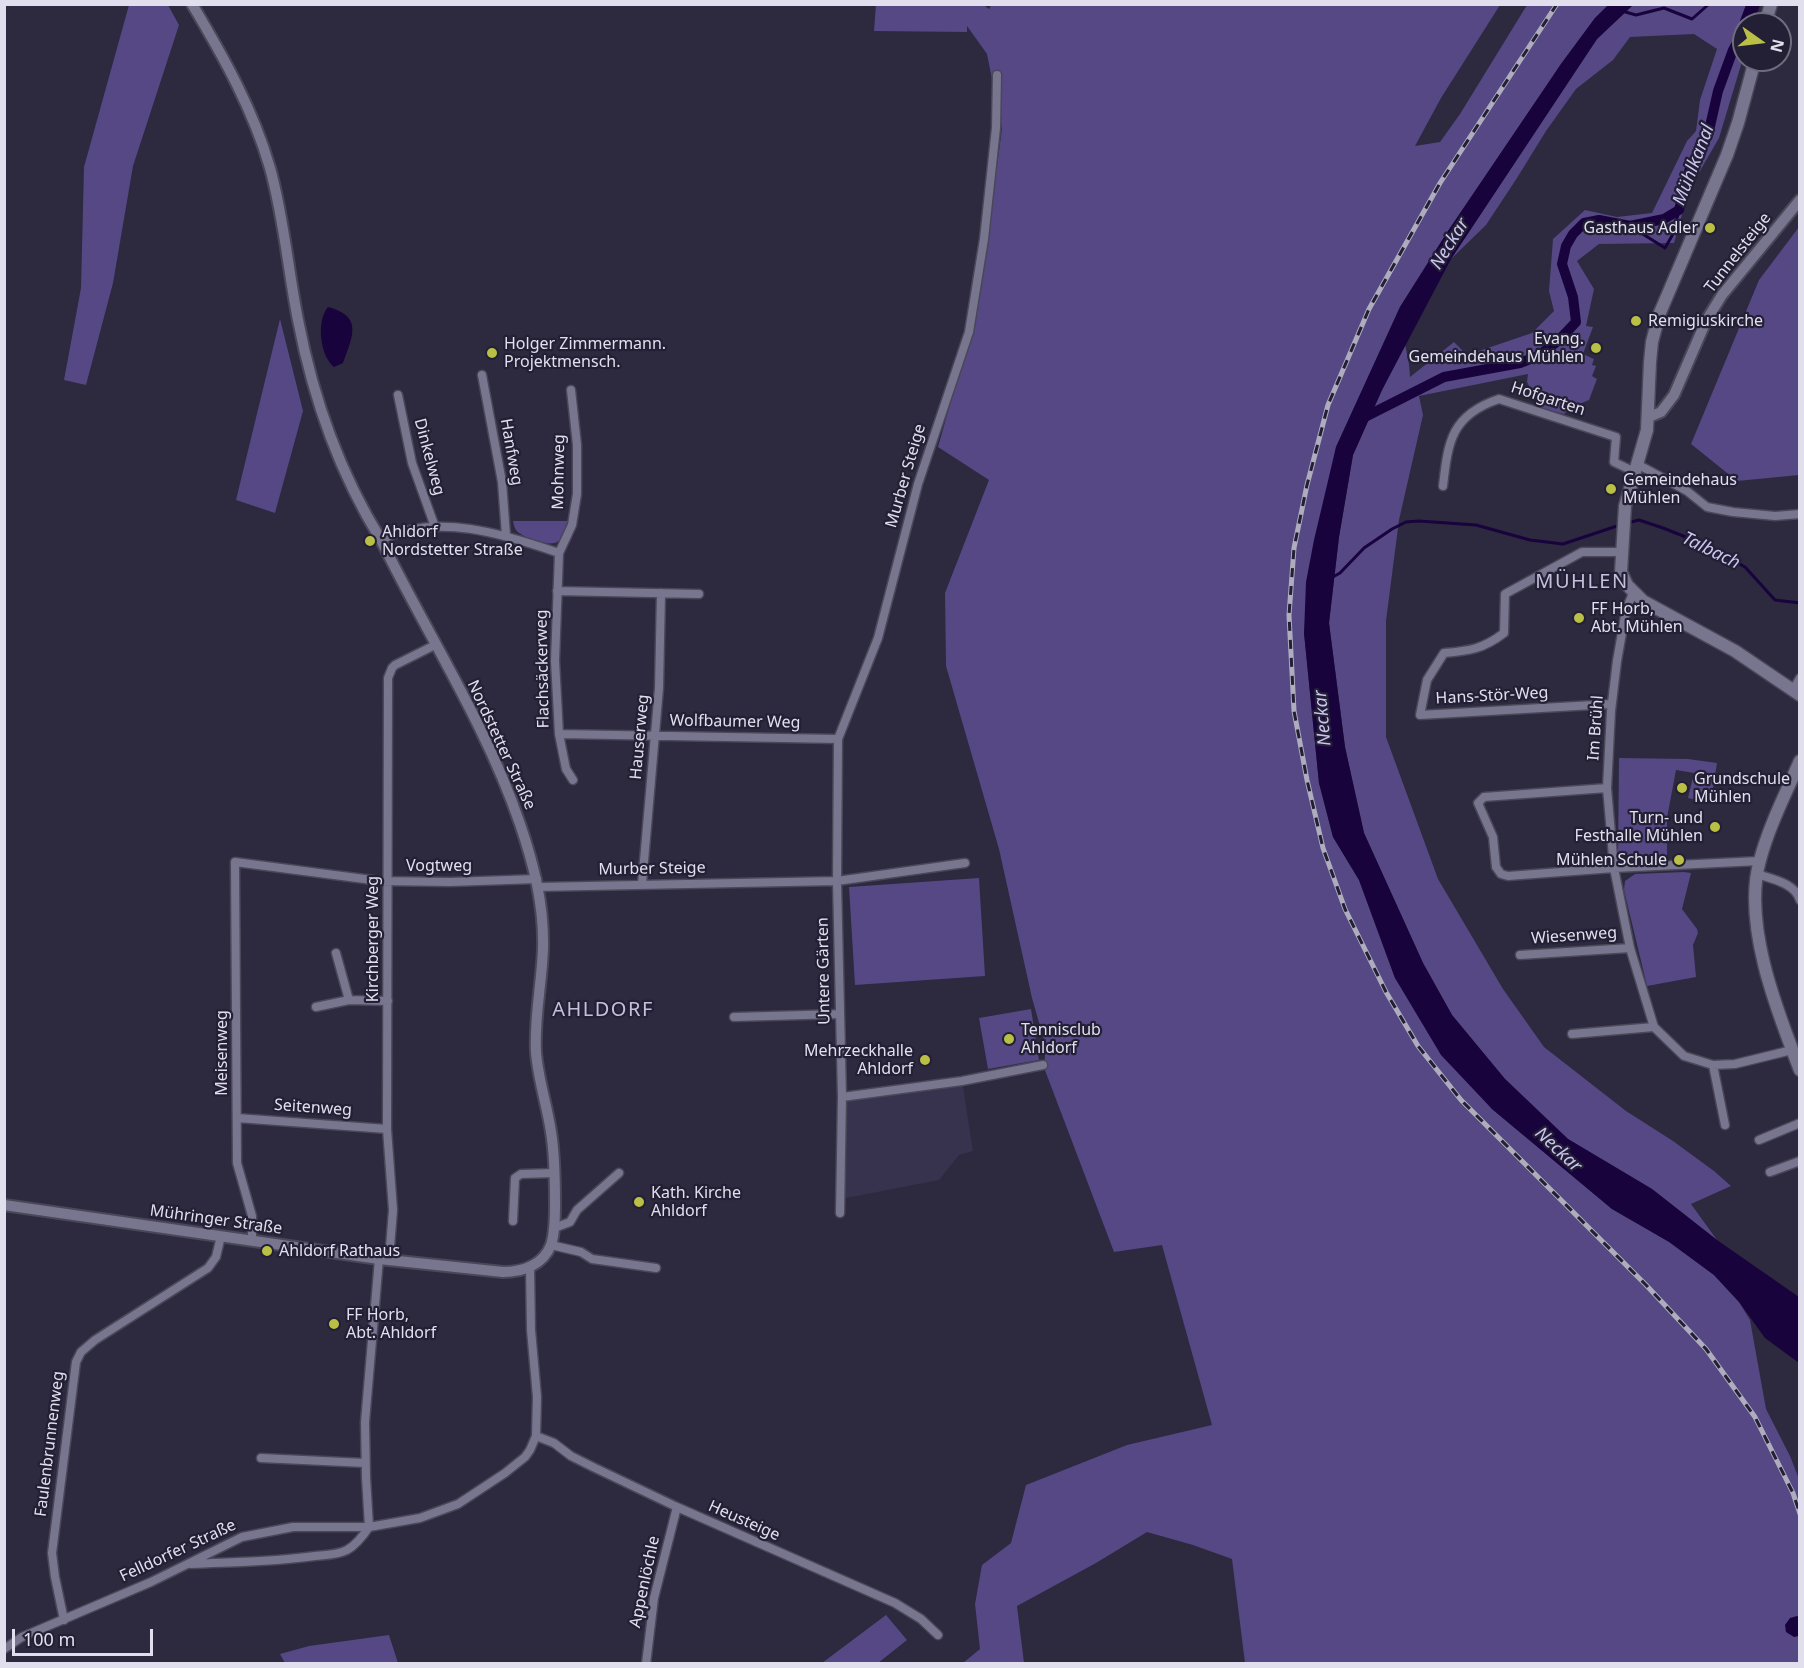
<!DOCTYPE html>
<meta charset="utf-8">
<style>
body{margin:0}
#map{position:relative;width:1804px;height:1668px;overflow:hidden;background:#2d293f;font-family:"Noto Sans",sans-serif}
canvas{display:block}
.frame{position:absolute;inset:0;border:6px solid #e1dfee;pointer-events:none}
.north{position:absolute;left:1732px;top:12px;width:60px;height:60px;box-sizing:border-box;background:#231f34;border:2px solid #6f6c7e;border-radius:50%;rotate:104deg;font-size:16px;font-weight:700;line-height:24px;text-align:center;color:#e1dfee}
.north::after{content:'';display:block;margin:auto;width:21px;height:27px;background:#bac045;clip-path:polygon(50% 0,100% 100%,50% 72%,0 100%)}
.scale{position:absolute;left:12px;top:1629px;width:141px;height:27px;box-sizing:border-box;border:3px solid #e1dfee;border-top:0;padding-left:8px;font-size:18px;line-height:21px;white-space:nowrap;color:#e1dfee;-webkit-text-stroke:4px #231f34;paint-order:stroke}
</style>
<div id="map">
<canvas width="1804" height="1668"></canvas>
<div class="frame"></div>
<div class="north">N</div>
<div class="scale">100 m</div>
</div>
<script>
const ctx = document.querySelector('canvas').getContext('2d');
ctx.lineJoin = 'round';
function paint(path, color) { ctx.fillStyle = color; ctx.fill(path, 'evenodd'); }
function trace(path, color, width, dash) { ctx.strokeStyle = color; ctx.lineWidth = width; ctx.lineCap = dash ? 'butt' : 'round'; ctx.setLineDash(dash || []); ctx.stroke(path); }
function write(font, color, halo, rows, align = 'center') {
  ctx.font = font + ' "Noto Sans",sans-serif'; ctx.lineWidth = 4.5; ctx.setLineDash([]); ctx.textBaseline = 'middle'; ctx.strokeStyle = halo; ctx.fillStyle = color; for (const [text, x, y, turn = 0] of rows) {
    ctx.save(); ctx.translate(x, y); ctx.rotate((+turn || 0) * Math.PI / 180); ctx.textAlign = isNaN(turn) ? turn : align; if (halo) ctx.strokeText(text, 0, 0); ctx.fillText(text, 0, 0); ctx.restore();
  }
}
const built = new Path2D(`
 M 962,1081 L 973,1151 L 959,1155 L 939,1180 L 841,1199 L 842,1097 Z`);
const green = new Path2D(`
 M 876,4 L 982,4 L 989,9 L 992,4 L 1500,5 L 1441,98 L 1415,146 L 1440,142 L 1460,114 L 1527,5 L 1609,5 L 1595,18 L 1561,64 L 1448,231 L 1400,307 L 1336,447 L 1304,633 L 1319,783 L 1333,837 L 1359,880 L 1395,978 L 1492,1109 L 1612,1209 L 1670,1242 L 1714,1275 L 1739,1302 L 1750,1320 L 1766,1409 L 1790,1456 L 1799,1479 L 1799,1663 L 1245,1663 L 1232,1559 L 1193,1545 L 1147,1532 L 1096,1563 L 1017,1606 L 1024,1663 L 963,1663 L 980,1649 L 975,1604 L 982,1565 L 1011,1543 L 1026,1485 L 1127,1445 L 1212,1425 L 1162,1245 L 1114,1252 L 1043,1065 L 1045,1058 L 1044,1040 L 1032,998 L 999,849 L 946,666 L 945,593 L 989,480 L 938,447 L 977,308 L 1002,129 L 987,54 L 967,26 L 967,32 L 874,31 Z
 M 129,5 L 168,5 L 179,25 L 133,166 L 113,283 L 86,385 L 64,380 L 81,288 L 84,167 Z
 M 1633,5 L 1746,5 L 1740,21 L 1747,24 L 1744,24 L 1744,55 L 1719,138 L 1689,190 L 1674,243 L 1599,244 L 1577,261 L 1594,289 L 1586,326 L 1593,327 L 1583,354 L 1594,359 L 1592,365 L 1596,366 L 1592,376 L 1597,379 L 1589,400 L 1572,407 L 1564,414 L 1541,408 L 1527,382 L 1528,374 L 1419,396 L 1423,415 L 1399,520 L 1386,621 L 1386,737 L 1438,879 L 1503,989 L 1544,1047 L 1626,1111 L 1673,1141 L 1714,1171 L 1731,1186 L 1691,1204 L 1717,1240 L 1652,1189 L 1568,1139 L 1505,1079 L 1452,1015 L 1423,963 L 1364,833 L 1345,747 L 1329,623 L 1339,537 L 1353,455 L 1382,390 L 1405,344 L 1409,364 L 1410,377 L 1454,342 L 1467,355 L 1532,333 L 1554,311 L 1549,291 L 1553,239 L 1585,210 L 1617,217 L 1652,213 L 1687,141 L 1696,131 L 1700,100 L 1717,49 L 1694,34 L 1630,37 L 1613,60 L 1576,89 L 1546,131 L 1517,178 L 1486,225 L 1451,259 L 1597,39 Z
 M 1799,227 L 1799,475 L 1737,481 L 1691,444 L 1759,280 Z
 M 280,319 L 303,411 L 275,513 L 236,500 Z
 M 513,521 L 570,521 C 567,529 565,538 557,542 C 550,547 522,538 516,530 C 514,527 514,525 513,521 Z
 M 1619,758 L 1688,759 L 1717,763 L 1712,795 L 1709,794 L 1708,802 L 1688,798 L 1694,773 L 1676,770 L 1667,818 L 1667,855 L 1618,856 Z
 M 1684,872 L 1691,873 L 1682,909 L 1697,929 L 1698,933 L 1693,945 L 1696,977 L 1647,986 L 1624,890 L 1625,881 L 1635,874 Z
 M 979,878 L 985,976 L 855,985 L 849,887 Z
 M 1031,1009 L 1039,1060 L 988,1069 L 979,1018 Z
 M 886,1615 L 907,1640 L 878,1663 L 822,1663 Z
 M 389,1635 L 398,1663 L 285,1663 L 280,1654 L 309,1646 Z`);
const water = new Path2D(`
 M 1609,4 L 1633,5 L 1597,39 L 1451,259 L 1382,390 L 1353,455 L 1339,537 L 1329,623 L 1345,747 L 1364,833 L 1423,963 L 1452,1015 L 1505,1079 L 1568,1139 L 1652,1189 L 1717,1240 L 1799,1297 L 1799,1363 L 1765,1338 L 1739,1302 L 1714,1275 L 1669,1242 L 1612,1209 L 1492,1109 L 1441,1055 L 1395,978 L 1359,880 L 1333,837 L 1319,783 L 1304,633 L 1306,582 L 1314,540 L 1336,447 L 1400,307 L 1448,231 L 1561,64 L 1595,18 Z
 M 1746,5 L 1760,5 L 1754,22 L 1747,24 L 1740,21 Z
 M 328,307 C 363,316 353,336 343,363 L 334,367 C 320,356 316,321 328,307 Z
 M 1797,1616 L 1799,1617 L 1799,1636 L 1794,1637 L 1786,1632 L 1785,1625 L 1790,1618 Z`);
const stream = new Path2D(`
 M 1622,11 L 1636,15 L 1664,8 L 1692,19 L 1709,4
 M 1630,226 L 1665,248 L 1673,234 L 1679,210
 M 1627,523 L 1639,520 L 1663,528 L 1706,545 L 1745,567 L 1775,600 L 1800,603
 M 1331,578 L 1340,573 L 1364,548 L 1392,529 L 1406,522 L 1419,521 L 1476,525 L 1530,540 L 1563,544 L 1620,525`);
const canal = new Path2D(`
 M 1359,420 L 1444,377 L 1520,363 L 1538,356 L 1558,341 L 1576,322 L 1573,297 L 1562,264 L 1566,246 L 1573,234 L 1584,223 L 1599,220 L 1630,226 L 1664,219 L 1679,210 L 1690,168 L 1708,135 L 1718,91 L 1733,50 L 1744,31`);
const minor = new Path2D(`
 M 482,375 L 502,482 L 506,535
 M 571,390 L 577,445 L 577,494 L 572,525 L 559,553 L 555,661 L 559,734 L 566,769 L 573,780
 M 398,395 L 412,463 L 435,527
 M 1637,464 L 1687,491 L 1707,507 L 1733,512 L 1775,516 L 1800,514
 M 1443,486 C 1448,442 1451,415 1499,399 L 1616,437 L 1614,462 L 1635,472
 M 381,540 C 436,512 504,534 559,553
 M 557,591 L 699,594
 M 1633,593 L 1626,610 L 1617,661 L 1611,711 L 1607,788 L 1614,868 L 1630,948 L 1654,1027 L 1684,1056 L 1713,1065 L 1735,1064 L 1792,1050
 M 1793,690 L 1800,678
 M 1611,704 L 1420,715 L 1427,680 L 1444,653 C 1469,651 1483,649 1504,633 L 1505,594 L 1582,552 L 1621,552
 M 559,734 L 838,739
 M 1607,788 L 1484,797 L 1478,803 L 1493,837 L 1496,867 L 1501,874 L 1508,876 L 1614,868 L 1759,861
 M 1757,874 C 1772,879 1795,883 1800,900
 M 642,884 L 659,688 L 661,593
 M 538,887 L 837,881 L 965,863
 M 336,953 L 349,1000
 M 1520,955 L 1630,948
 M 316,1007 L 349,1000 L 388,1001
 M 734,1017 L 840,1014
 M 1572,1034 L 1654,1027
 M 1713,1065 L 1725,1125
 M 842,1097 L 962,1081 L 1043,1065
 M 237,1118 L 387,1129
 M 1759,1140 L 1800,1123
 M 1770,1172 L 1800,1161
 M 840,1213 L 842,1097 L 837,881 L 838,739 L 878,638 L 918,484 L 969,332 L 984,239 L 996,128 L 997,75
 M 513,1221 L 515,1178 L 521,1174 L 555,1173
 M 554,1228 L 570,1222 L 577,1210 L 619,1173
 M 252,1241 L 252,1216 L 237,1163 L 235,862 L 380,881 L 450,882 L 537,879
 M 551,1245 L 581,1252 L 592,1259 L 656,1268
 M 389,1260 L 393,1210 L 387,1129 L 388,678 L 392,668 L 395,665 L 435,645
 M 536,1436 L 554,1443 L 571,1456 L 593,1467 L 677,1507 L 895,1603 L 921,1619 L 938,1635
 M 261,1458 L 365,1463
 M 191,1564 C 232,1562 274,1562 315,1556 C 325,1555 337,1555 347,1550 C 356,1545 363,1536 369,1527 L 366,1477 L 365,1422 L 379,1259
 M 64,1620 L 55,1577 L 52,1553 L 76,1362 L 81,1352 L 95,1340 L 208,1268 L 216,1257 L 221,1236
 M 4,1649 L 22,1637 L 151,1582 L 242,1537 L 293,1527 L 369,1527 L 420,1518 L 458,1504 L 505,1473 L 525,1457 L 530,1450 L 536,1436 L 537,1397 L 531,1330 L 530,1267
 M 646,1664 L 654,1598 L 677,1507`);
const tertiary = new Path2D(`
 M 1649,417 L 1661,412 L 1674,395 L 1706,321 L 1722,295 L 1800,200
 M 4,1205 L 379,1259 L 503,1272 C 523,1272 543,1265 551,1245 C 555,1233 555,1217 555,1204 C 555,1180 555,1156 551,1132 C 547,1105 538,1079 536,1052 C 534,1017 542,983 543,948 C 544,905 534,865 520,824 C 486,724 427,634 381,540 C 339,472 313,398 298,320 C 288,270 284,218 270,168 C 253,109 223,56 192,4`);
const secondary = new Path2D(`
 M 1765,24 L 1771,4
 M 1755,60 L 1738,123 L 1727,155 L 1659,315 L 1652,342 L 1650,362 L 1647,430 L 1625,506 L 1621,572 L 1627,585 L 1643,601 L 1735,651 L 1800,695
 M 1800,761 C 1786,793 1769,826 1760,860 C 1742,923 1777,1011 1800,1070`);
const rail = new Path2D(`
 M 1557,4 L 1440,183 L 1369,309 L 1328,405 L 1307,485 L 1294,548 L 1289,615 L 1294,711 L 1307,780 L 1323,848 L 1345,909 L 1386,992 L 1418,1046 L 1461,1100 L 1646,1285 L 1706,1349 L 1755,1417 L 1793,1493 L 1800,1514`);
const markers = [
 [1710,228,6,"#bac045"],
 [1636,321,6,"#bac045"],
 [1596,348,6,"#bac045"],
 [492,353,6,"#bac045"],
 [1611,489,6,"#bac045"],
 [370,541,6,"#bac045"],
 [1579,618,6,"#bac045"],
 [1682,788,6,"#bac045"],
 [1715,827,6,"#bac045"],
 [1679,860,6,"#bac045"],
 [1009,1039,6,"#bac045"],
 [925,1060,6,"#bac045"],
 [639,1202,6,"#bac045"],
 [267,1251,6,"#bac045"],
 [334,1324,6,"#bac045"]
];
const poiNames = [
 ["Gasthaus Adler",1698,228,"right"],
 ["Remigiuskirche",1648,321],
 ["Evang.",1584,339,"right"],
 ["Gemeindehaus Mühlen",1584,357,"right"],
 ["Holger Zimmermann.",504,344],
 ["Projektmensch.",504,362],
 ["Gemeindehaus",1623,480],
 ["Mühlen",1623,498],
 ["Ahldorf",382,532],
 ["Nordstetter Straße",382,550],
 ["FF Horb,",1591,609],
 ["Abt. Mühlen",1591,627],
 ["Grundschule",1694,779],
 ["Mühlen",1694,797],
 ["Turn- und",1703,818,"right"],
 ["Festhalle Mühlen",1703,836,"right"],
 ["Mühlen Schule",1667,860,"right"],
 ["Tennisclub",1021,1030],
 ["Ahldorf",1021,1048],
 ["Mehrzeckhalle",913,1051,"right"],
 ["Ahldorf",913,1069,"right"],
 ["Kath. Kirche",651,1193],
 ["Ahldorf",651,1211],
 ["Ahldorf Rathaus",279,1251],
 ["FF Horb,",346,1315],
 ["Abt. Ahldorf",346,1333]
];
const streetNames = [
 ["Tunnelsteige",1738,253,-52],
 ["Hofgarten",1548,399,18],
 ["Hanfweg",511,452,80],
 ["Dinkelweg",429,457,75],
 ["Mohnweg",559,472,-89],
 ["Murber Steige",906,476,-74],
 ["Flachsäckerweg",543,669,-91],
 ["Hans-Stör-Weg",1492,696,-3],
 ["Wolfbaumer Weg",735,722,1],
 ["Im Brühl",1596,728,-86],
 ["Hauserweg",640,737,-85],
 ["Nordstetter Straße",501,745,65],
 ["Vogtweg",439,866],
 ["Murber Steige",652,869,-1],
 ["Wiesenweg",1574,936,-4],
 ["Kirchberger Weg",373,939,-90],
 ["Untere Gärten",824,971,-91],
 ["Meisenweg",222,1053,-90],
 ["Seitenweg",313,1108,4],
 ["Mühringer Straße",216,1220,8],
 ["Faulenbrunnenweg",50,1444,-83],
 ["Heusteige",744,1521,24],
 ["Felldorfer Straße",178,1551,-25],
 ["Appenlöchle",645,1582,-78]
];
const waterNames = [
 ["Mühlkanal",1694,165,-69],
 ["Neckar",1450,244,-58],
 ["Talbach",1711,551,26],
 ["Neckar",1323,718,-95],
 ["Neckar",1558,1150,43]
];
const quarterNames = [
 ["MÜHLEN",1582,582],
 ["AHLDORF",603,1010]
];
paint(built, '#37334e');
paint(green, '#554885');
paint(water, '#19033d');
trace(stream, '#19033d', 3);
trace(canal, '#19033d', 10);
trace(minor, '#4a4759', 11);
trace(tertiary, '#4a4759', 14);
trace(secondary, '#4a4759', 15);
trace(minor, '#78758f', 8);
trace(tertiary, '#78758f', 10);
trace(secondary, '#78758f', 12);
trace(rail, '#afacbd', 5);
trace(rail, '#231f34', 3, [9]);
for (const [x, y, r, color] of markers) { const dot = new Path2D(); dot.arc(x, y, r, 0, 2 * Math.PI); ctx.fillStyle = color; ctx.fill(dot); trace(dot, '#231f34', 2); }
write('16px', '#e1dfee', '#231f34', poiNames, 'left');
write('16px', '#e1dfee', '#231f34', streetNames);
write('italic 18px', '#ccc5f2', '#231f34', waterNames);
ctx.letterSpacing = '1.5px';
write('20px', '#c3bfdc', '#231f34', quarterNames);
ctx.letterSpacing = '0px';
</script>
